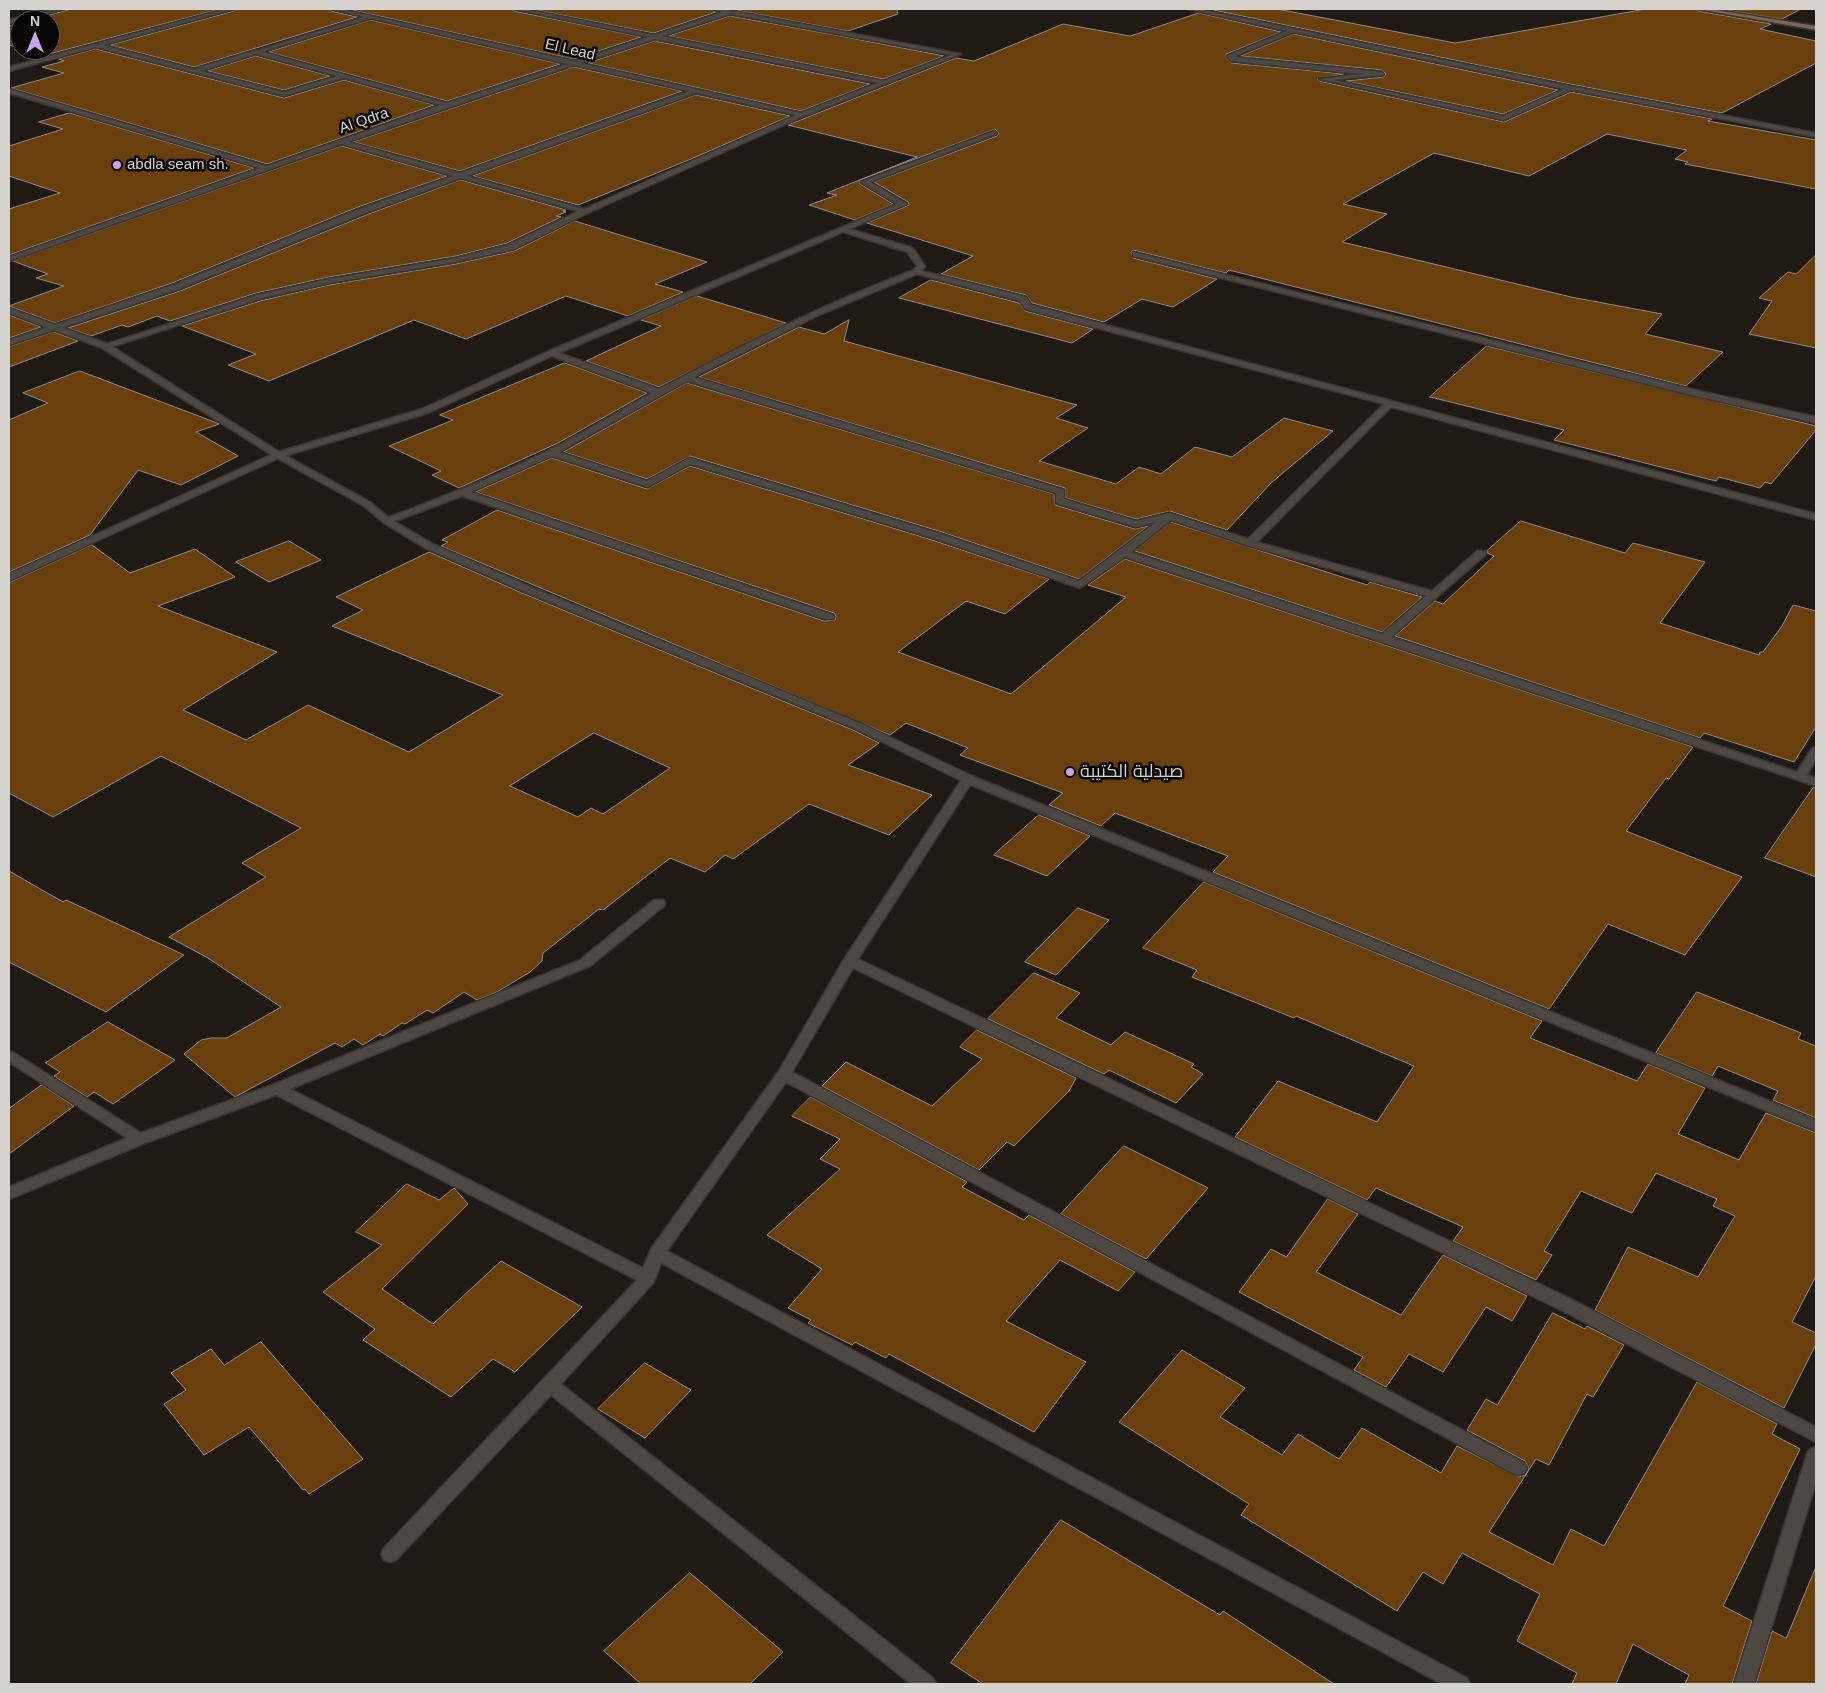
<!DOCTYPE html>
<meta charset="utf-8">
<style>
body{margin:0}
#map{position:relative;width:1825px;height:1693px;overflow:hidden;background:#201a15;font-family:Arial,sans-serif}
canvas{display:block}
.frame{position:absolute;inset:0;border:10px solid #d6d2ce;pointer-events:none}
.north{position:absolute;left:10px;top:10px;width:50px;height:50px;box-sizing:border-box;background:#080604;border:1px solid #5a5855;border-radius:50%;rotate:0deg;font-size:14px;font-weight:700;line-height:20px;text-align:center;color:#d6d2ce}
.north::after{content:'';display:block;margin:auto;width:18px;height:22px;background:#c9a5ee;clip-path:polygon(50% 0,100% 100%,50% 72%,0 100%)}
</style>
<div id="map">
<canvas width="1825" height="1693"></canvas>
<div class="frame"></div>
<div class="north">N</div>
</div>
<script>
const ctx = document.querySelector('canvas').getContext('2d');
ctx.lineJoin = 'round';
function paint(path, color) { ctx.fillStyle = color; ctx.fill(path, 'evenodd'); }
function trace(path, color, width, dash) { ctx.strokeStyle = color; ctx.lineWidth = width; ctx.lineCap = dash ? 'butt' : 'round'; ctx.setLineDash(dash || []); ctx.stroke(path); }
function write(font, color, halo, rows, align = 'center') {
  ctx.font = font + ' Arial,Cairo,sans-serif'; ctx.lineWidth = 5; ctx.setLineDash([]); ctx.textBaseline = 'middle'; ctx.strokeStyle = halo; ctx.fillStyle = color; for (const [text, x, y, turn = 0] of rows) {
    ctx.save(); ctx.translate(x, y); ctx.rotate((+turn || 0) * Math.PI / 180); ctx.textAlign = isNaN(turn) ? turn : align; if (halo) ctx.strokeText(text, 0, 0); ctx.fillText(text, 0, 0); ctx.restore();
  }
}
const building = new Path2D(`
 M 72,9 L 220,9 L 45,55 L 26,50 L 50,50 L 50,20 L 31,20 Z
 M 236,9 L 329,9 L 331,11 L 357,17 L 194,67 L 110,45 L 234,11 Z
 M 348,9 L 512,9 L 514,11 L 641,37 L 574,59 Z
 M 532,9 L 709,9 L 716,12 L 654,33 Z
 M 731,9 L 897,9 L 898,14 L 848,31 Z
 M 1209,9 L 1277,9 L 1455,43 L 1646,9 L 1696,9 L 1698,11 L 1771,24 L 1760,29 L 1816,41 L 1816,63 L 1722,113 L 1570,84 Z
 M 1720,9 L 1801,9 L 1782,19 Z
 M 1199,13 L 1281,32 L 1226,54 L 1226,57 L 1231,63 L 1344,74 L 1317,79 L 1319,81 L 1504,122 L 1571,92 L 1712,119 L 1708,121 L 1816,140 L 1816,189 L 1685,164 L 1688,162 L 1675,159 L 1687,150 L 1607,134 L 1529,176 L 1434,153 L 1343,204 L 1387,214 L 1342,242 L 1571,297 L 1662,314 L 1645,334 L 1723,352 L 1686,386 L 1229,270 L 1226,273 L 1133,250 L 1131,252 L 1133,258 L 1217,279 L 1173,307 L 1142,299 L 1104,322 L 1032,303 L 1026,295 L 941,274 L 973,256 L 867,223 L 909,205 L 908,202 L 874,182 L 997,136 L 999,133 L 995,129 L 860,180 L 860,184 L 893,204 L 855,220 L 809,205 L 837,195 L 827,193 L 917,157 L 788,125 L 956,58 L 974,61 L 1063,24 L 1130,36 Z
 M 730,16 L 835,35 L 944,56 L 883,79 L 669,36 Z
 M 371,20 L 560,64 L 447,101 L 269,52 Z
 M 20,23 L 20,48 L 9,45 L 9,26 Z
 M 1294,34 L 1558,90 L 1503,114 L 1346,81 L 1384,77 L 1386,74 L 1382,70 L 1241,56 Z
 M 655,41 L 870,84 L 801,111 L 588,63 Z
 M 96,49 L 284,98 L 344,80 L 434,105 L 267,164 L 11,88 L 64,73 L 42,67 L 64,61 L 59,59 Z
 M 256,56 L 330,76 L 284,90 L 208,71 Z
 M 574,67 L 682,91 L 460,171 L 354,142 Z
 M 696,95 L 790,116 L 691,159 L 578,205 L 473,176 Z
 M 70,113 L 254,168 L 9,255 L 9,209 L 60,193 L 9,176 L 9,146 L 63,129 L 39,122 Z
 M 342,146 L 447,176 L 358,207 L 172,283 L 55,323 L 9,306 L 64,286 L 36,278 L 48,274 L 13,261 Z
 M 461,180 L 566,210 L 563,211 L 566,212 L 556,216 L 561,217 L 507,243 L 456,256 L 329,277 L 256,293 L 170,321 L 157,316 L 128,327 L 122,325 L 91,336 L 68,328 L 180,291 L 366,215 Z
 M 575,221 L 707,262 L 655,284 L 683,292 L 628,316 L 566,296 L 466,339 L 414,320 L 269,381 L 228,365 L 256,354 L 182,326 L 260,301 L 329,285 L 456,264 L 514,251 Z
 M 1816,255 L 1816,348 L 1749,334 L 1772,301 L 1759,298 L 1788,272 L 1796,274 Z
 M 931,280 L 1019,303 L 1025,311 L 1093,329 L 1072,343 L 899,298 Z
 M 697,296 L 786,323 L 659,387 L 586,361 L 661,326 L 641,320 Z
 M 9,315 L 41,327 L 9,338 Z
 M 849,320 L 844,341 L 1077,405 L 1056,418 L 1088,428 L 1039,461 L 1116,484 L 1139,467 L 1161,474 L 1195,447 L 1232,457 L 1284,418 L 1333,431 L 1272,482 L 1227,530 L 1170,511 L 1136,519 L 1066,498 L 1065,488 L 699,377 L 799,327 L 824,334 Z
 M 54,332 L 78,341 L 9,367 L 9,347 Z
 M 1487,346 L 1816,426 L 1816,430 L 1771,484 L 1765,482 L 1760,488 L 1719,477 L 1716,481 L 1554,440 L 1564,430 L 1430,397 Z
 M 565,363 L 647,393 L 558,443 L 459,488 L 432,475 L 441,471 L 389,446 L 453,420 L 440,415 Z
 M 80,371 L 217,423 L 219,424 L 196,432 L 238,456 L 181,485 L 138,470 L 90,535 L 9,572 L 9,420 L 48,403 L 23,393 Z
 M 687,383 L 1054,494 L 1055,505 L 1135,529 L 1148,526 L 1079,579 L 942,532 L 690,456 L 647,479 L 564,452 Z
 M 552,458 L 647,489 L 690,466 L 932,540 L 1049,579 L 1005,614 L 966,601 L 898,652 L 1011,694 L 1126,597 L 1088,585 L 1125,559 L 1693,747 L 1669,779 L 1666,778 L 1626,831 L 1742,877 L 1685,955 L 1608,924 L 1549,1009 L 1213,872 L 1228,856 L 1115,813 L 1101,826 L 1049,805 L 1063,793 L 960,755 L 968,748 L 906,723 L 890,735 L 441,546 L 448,542 L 442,540 L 497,510 L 824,621 L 835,620 L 836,616 L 834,613 L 476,492 Z
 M 1521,521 L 1625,553 L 1633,543 L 1705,562 L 1660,623 L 1759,655 L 1760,652 L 1763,652 L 1782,626 L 1793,605 L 1816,611 L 1816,727 L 1794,762 L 1704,733 L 1700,738 L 1395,636 L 1435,601 L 1443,604 L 1494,556 L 1487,553 L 1487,551 Z
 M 1171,522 L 1367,585 L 1370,582 L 1422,597 L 1382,632 L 1135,551 Z
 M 289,541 L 321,560 L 269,582 L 236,562 Z
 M 92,545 L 130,573 L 195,549 L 235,577 L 158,606 L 277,652 L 183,710 L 246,740 L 308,705 L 409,752 L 503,695 L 332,626 L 363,610 L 336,597 L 429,552 L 522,593 L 853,730 L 879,743 L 848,765 L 932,795 L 889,835 L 809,804 L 733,859 L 725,855 L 705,872 L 670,858 L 603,910 L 599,909 L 543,953 L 542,961 L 530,972 L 497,992 L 477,1000 L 464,992 L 433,1013 L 427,1010 L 405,1024 L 402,1023 L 383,1036 L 380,1034 L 363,1045 L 354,1039 L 342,1047 L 335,1043 L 235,1097 L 184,1054 L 201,1040 L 211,1038 L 227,1038 L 281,1007 L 208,958 L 169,937 L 266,877 L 242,863 L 301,828 L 161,756 L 53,817 L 9,793 L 9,583 ZM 594,733 L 670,768 L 603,814 L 591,808 L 578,817 L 510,786 Z
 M 1814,787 L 1816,788 L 1816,877 L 1765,858 Z
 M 1039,815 L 1090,836 L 1047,876 L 994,855 Z
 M 9,871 L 63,902 L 66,900 L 184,955 L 106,1012 L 9,962 Z
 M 1204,882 L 1542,1021 L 1530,1038 L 1637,1081 L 1648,1064 L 1705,1088 L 1678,1134 L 1739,1160 L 1766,1113 L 1816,1133 L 1816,1276 L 1792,1322 L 1816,1333 L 1816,1344 L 1784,1408 L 1595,1310 L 1628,1247 L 1698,1277 L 1735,1216 L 1713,1206 L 1717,1199 L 1656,1173 L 1632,1213 L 1581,1191 L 1544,1251 L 1552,1255 L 1536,1280 L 1453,1241 L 1463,1227 L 1376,1188 L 1367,1200 L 1235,1137 L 1278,1081 L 1377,1122 L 1414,1066 L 1296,1016 L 1294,1018 L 1192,977 L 1197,970 L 1143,948 Z
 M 1078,908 L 1109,920 L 1056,975 L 1025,962 Z
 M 1034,973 L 1080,993 L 1056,1018 L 1111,1045 L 1125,1032 L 1194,1064 L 1191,1067 L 1203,1074 L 1176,1103 L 1109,1070 L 1104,1074 L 988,1019 Z
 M 1697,992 L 1801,1033 L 1798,1039 L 1816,1046 L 1816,1118 L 1773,1100 L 1778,1091 L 1718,1066 L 1712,1076 L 1656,1053 Z
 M 108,1022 L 175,1060 L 113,1104 L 94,1092 L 87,1097 L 54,1076 L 60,1072 L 46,1063 Z
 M 977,1030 L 1076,1078 L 1069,1091 L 1014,1146 L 1007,1142 L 979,1170 L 822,1086 L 846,1062 L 932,1106 L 982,1059 L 960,1047 Z
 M 42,1085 L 74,1106 L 9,1154 L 9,1109 Z
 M 811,1097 L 967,1182 L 962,1187 L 1024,1220 L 1029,1215 L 1135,1272 L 1118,1291 L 1060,1260 L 1006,1321 L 1086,1362 L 1034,1432 L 889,1354 L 886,1358 L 855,1342 L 852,1345 L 808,1323 L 811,1320 L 788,1308 L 822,1269 L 767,1235 L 840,1169 L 820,1159 L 840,1139 L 792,1116 Z
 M 1124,1146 L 1208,1188 L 1146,1259 L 1061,1214 Z
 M 407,1184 L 439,1200 L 454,1188 L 468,1204 L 382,1289 L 433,1324 L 501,1261 L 582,1307 L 515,1372 L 493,1359 L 451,1397 L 363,1340 L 375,1329 L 323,1292 L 382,1245 L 356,1232 Z
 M 1328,1199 L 1358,1214 L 1316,1272 L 1401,1315 L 1443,1255 L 1527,1296 L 1512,1321 L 1486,1307 L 1443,1372 L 1409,1354 L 1386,1387 L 1354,1370 L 1363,1357 L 1239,1292 L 1271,1249 L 1286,1257 Z
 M 1553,1313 L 1585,1329 L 1587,1326 L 1624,1345 L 1593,1397 L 1587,1394 L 1549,1465 L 1536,1459 L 1489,1532 L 1553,1565 L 1571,1529 L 1604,1546 L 1697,1382 L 1777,1424 L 1772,1434 L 1800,1449 L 1723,1606 L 1752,1621 L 1732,1684 L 1685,1684 L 1689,1675 L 1633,1644 L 1616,1684 L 1572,1684 L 1577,1673 L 1517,1641 L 1540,1594 L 1462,1553 L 1443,1584 L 1423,1572 L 1397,1611 L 1241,1515 L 1249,1504 L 1119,1422 L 1182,1350 L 1245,1388 L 1220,1417 L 1282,1455 L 1298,1434 L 1339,1459 L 1362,1428 L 1441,1473 L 1457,1446 L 1519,1477 L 1525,1475 L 1529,1469 L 1525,1461 L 1467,1430 L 1486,1399 L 1497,1405 Z
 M 261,1342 L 363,1459 L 309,1494 L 305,1489 L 303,1490 L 249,1427 L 204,1455 L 164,1404 L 186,1390 L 171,1373 L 211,1349 L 224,1365 Z
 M 645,1363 L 691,1390 L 645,1438 L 598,1409 Z
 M 1061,1520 L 1220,1615 L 1223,1611 L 1334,1684 L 983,1684 L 951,1663 Z
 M 1816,1567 L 1816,1684 L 1756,1684 L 1772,1631 L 1786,1638 Z
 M 690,1573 L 783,1652 L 750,1684 L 641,1684 L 604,1651 Z`);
const pedestrian = new Path2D(`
 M 370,15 L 372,18 L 258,53 L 253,52 Z`);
const minor = new Path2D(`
 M 55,9 L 64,9 L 9,24 L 9,20 Z
 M 226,9 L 234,9 L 103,45 L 194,69 L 256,50 L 447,103 L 567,64 L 331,9 L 340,9 L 574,61 L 648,37 L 514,9 L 524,9 L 654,35 L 723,12 L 711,9 L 722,9 L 961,54 L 804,116 L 588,213 L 514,249 L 456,262 L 329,283 L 259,299 L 108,348 L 101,346 L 257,295 L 329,279 L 456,258 L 508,245 L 578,211 L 461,178 L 365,213 L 179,289 L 9,345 L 9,340 L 173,285 L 359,209 L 453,176 L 342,144 L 9,261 L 9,257 L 260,168 L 9,93 L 9,89 L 267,166 L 440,105 L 344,78 L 284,96 L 96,47 L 9,71 L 9,67 ZM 730,14 L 951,55 L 883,81 L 662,36 ZM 655,39 L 877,83 L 801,113 L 581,63 ZM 256,54 L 337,76 L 284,92 L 201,71 ZM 574,65 L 689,91 L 460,173 L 348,142 ZM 696,93 L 796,115 L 584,209 L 467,176 Z
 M 1188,9 L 1198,9 L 1570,86 L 1816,133 L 1816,137 L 1571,90 L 1504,120 L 1319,79 L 1361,74 L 1231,61 L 1227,56 L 1287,31 ZM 1294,32 L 1564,89 L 1503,116 L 1334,80 L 1384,75 L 1382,72 L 1233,57 Z
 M 994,131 L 997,133 L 996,134 L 870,182 L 907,204 L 850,229 L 913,248 L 925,266 L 922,271 L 1026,297 L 1031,305 L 1816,514 L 1816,520 L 1391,407 L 1257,542 L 1432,591 L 1477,551 L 1485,551 L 1485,555 L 1391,637 L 1797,772 L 1812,748 L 1816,747 L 1816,759 L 1807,775 L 1816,778 L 1816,786 L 1125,557 L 1080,588 L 933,538 L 690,464 L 648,487 L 552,456 L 471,492 L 833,615 L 834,617 L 833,619 L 825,619 L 462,496 L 390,523 L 384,523 L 384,519 C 443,497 502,474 559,445 C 591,429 621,409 652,393 L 552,356 L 428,413 L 281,457 L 9,581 L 9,574 L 275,453 L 422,409 L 549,351 L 897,204 L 861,182 ZM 843,232 L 907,252 L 917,266 L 914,270 C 826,303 742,345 659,389 L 559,353 ZM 917,274 L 1020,301 L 1025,309 L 1384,404 L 1248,539 L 1169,513 L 1136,521 L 1064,499 L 1064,490 L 694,377 L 821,314 ZM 687,381 L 1056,493 L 1056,503 L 1136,527 L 1156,522 L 1079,581 L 941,534 L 689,458 L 647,481 L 559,452 ZM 1171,520 L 1246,545 L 1426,596 L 1382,634 L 1131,552 Z
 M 1133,252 L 1695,390 L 1816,417 L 1816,423 L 1695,396 L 1133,256 Z
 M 968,775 L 974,779 L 858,959 L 1571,1299 L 1816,1427 L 1816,1442 L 1559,1309 L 853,968 L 792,1072 L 1524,1463 L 1527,1468 L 1524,1473 L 1518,1475 L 1512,1473 L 786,1082 L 667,1251 L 1467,1678 L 1470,1684 L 1442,1684 L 661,1263 L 654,1282 L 561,1384 L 933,1678 L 936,1684 L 911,1684 L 551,1395 L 396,1560 L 390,1562 L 384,1560 L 381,1554 L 384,1548 L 637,1280 L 276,1095 L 145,1143 L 9,1199 L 9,1187 L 127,1138 L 9,1062 L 9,1051 L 14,1053 L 141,1133 L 272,1085 L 580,960 L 654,900 L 664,900 L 665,903 L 664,906 L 590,966 L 290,1089 L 643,1268 L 651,1249 L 779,1071 L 843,961 L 962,779 Z
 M 1816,1447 L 1816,1482 L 1754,1684 L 1734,1684 L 1807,1454 L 1810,1449 Z`);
const tertiary = new Path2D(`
 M 9,308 L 108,344 L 281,453 L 370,502 L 390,519 L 433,544 L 531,587 L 862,724 L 972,776 L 1816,1120 L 1816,1131 L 964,782 L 854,728 L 523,591 L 425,548 L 384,523 L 364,506 L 275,457 L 102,348 L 9,313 Z`);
const secondary = new Path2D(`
 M 1698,9 L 1710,9 L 1816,26 L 1816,30 Z`);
const markers = [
 [117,165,5,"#c9a5ee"],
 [1070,772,5,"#c9a5ee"]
];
const farStreetnames = [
 ["El Lead",570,50,13],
 ["Al Qdra",364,121,-19]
];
const farPoinames = [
 ["abdla seam sh.",127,165]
];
const poiNames = [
 ["صيدلية الكتيبة",1080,772]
];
paint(building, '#683f0d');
trace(building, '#918a83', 1);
trace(pedestrian, '#3a3634', 3);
trace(minor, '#3a3634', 3);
trace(tertiary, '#3a3634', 3);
trace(secondary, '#3a3634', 3);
paint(pedestrian, '#4e4842');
paint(minor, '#4e4842');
paint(tertiary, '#4e4842');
paint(secondary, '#7c6454');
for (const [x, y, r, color] of markers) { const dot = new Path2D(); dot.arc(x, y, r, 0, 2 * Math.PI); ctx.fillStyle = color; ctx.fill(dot); trace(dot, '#080604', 2); }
write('15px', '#d6d2ce', '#080604', farStreetnames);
write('15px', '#d6d2ce', '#080604', farPoinames, 'left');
write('18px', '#d6d2ce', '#080604', poiNames, 'left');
</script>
